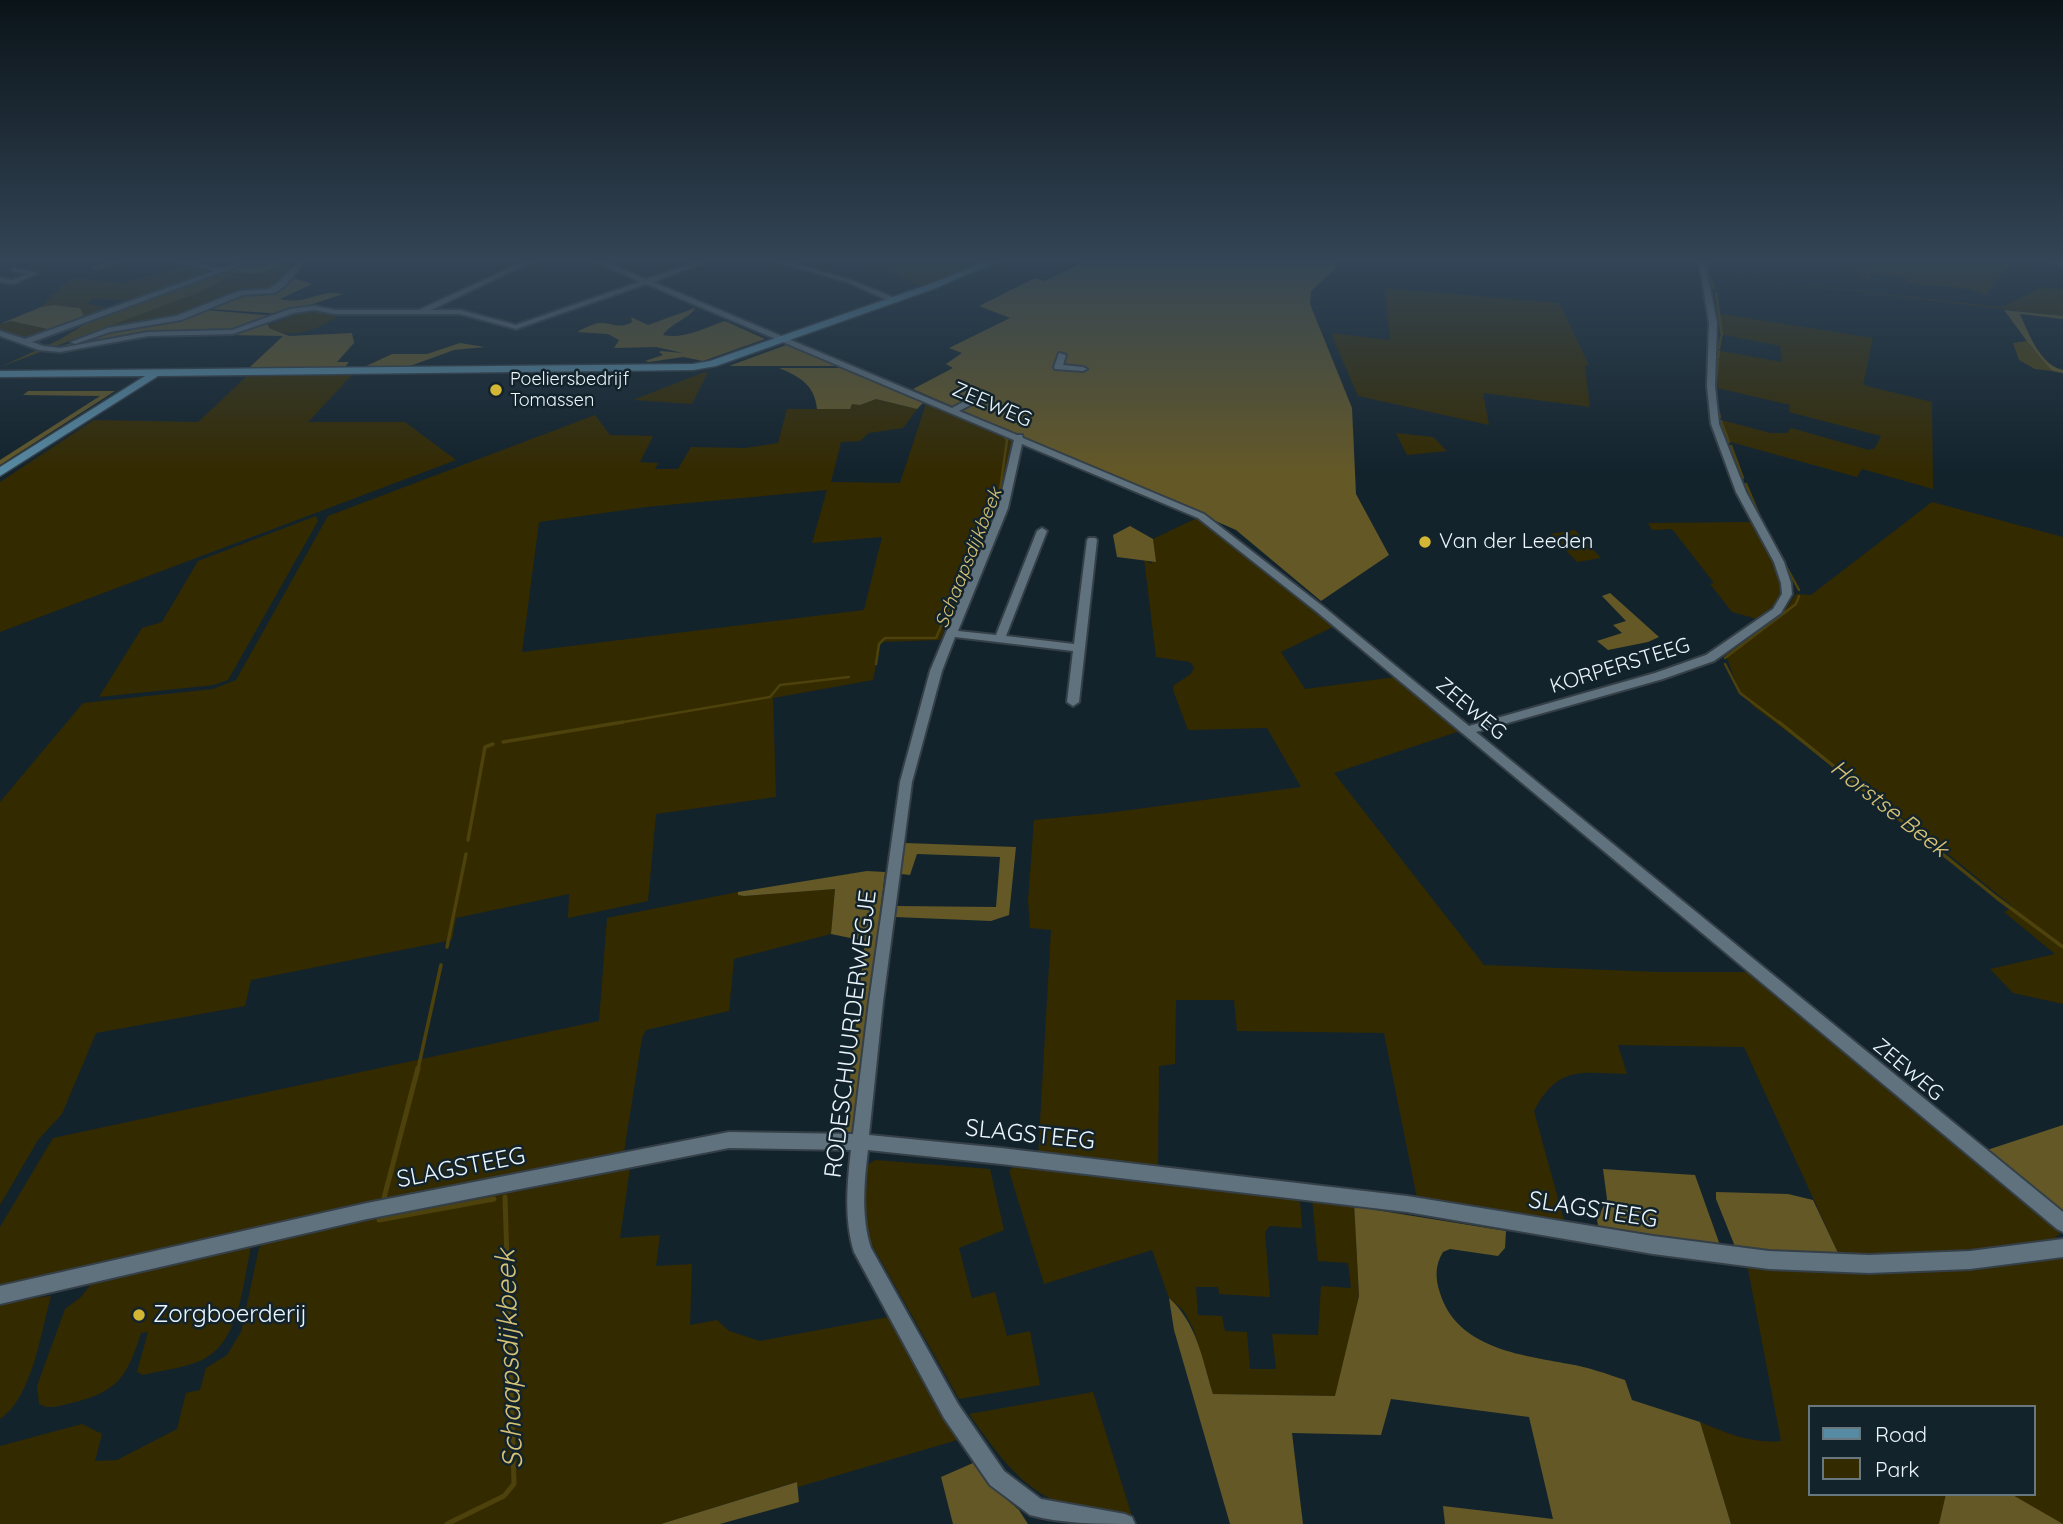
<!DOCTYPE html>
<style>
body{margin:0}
#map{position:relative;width:2063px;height:1524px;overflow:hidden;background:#13232c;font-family:Quicksand,sans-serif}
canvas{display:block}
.legend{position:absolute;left:1808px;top:1405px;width:228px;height:91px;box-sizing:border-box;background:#13232c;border:2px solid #69777f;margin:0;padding:9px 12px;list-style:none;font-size:21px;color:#ebf5fb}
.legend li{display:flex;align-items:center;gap:14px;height:35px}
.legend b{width:35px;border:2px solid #69777f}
</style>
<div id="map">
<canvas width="2063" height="1524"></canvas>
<ul class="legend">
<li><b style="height:9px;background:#578aa3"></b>Road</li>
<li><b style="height:19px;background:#342a00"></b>Park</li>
</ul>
</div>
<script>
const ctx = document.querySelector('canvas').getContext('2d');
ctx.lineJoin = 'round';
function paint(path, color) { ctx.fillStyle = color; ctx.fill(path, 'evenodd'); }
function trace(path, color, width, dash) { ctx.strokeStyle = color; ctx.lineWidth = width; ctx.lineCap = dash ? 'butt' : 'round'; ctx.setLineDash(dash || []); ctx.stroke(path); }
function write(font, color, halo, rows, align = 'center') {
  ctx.font = font + ' Quicksand,sans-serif'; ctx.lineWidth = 5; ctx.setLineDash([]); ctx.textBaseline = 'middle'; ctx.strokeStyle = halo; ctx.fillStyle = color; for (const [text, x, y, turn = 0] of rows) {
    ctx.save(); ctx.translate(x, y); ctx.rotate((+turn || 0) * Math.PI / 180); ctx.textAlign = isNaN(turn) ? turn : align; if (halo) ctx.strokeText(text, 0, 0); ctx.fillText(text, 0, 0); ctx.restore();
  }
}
const green = new Path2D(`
 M 289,261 L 299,261 L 269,290 L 244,292 L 202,308 L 77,338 L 195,294 L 233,273 L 259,274 Z
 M 866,261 L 985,261 L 921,287 Z
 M 1853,261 L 2028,261 L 2029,264 L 2008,266 L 1986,295 L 1970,289 L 1908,283 L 1901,277 L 1870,273 L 1871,279 L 1860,278 Z
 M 187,265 L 213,271 L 134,300 L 92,299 L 88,304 L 111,309 L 85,318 L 80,308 L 75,306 L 41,307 L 63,285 L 75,278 L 126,283 Z
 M 1706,274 L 2002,307 L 2042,287 L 2063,290 L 2063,316 Z
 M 1385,288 L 1559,303 L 1589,365 L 1585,366 L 1590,407 L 1483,393 L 1489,425 L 1358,396 L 1331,333 L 1390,340 Z
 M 310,309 L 340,315 C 318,329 290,342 267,326 Z
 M 1715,313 L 1873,338 L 1863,385 L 1932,402 L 1933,489 L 1862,469 L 1857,477 L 1727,441 L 1717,419 L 1771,433 L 1787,433 L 1791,428 L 1869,450 L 1875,448 L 1881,436 L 1789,412 L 1790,405 L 1713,387 L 1715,350 L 1782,362 L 1780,346 L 1720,334 Z
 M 11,321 L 52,330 L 27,339 L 0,331 L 0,324 Z
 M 708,372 L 692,404 L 633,400 L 702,373 Z
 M 354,373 L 308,422 L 405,422 L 456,460 L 0,632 L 0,482 L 94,420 L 198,422 L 247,376 Z
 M 876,399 L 917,409 L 903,428 L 869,433 L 860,441 L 841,442 L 831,482 L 900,483 L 926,404 L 932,403 L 1006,434 L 1012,441 L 1005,489 L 997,510 L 940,640 L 881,642 L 873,680 L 773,698 L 776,797 L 656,814 L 648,901 L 568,918 L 569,894 L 456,918 L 452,940 L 251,980 L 245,1006 L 96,1033 L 62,1114 L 38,1140 L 0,1205 L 0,802 L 83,703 L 213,689 L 236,680 L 328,516 L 595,415 L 610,435 L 653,436 L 640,462 L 658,463 L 655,469 L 678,469 L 691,447 L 745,448 L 778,443 L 787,409 L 849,409 L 852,404 L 861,404 ZM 827,490 L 812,543 L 882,537 L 864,610 L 522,652 L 539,522 L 646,507 Z
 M 1396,433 L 1433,437 L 1447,451 L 1407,455 Z
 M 1932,502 L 2063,537 L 2063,1004 L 2013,993 L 1990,969 L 2055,954 L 2004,912 L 2013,907 L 1920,831 L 1753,706 L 1738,689 L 1725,652 L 1785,610 L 1796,594 L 1811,595 Z
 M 316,516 L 318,521 L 228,680 L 214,685 L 99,697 L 142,628 L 162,622 L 198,561 Z
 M 1197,518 L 1211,526 L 1335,626 L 1281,652 L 1305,689 L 1396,677 L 1460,731 L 1334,773 L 1484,965 L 1658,972 L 1752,972 L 2060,1233 L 2054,1239 L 2044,1242 L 1880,1258 L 1840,1257 L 1744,1047 L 1618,1045 L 1627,1074 C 1581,1073 1558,1065 1534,1111 L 1565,1224 L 1417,1198 L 1384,1033 L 1237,1031 L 1234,1000 L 1176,1000 L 1175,1064 L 1159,1066 L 1158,1168 L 1038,1157 L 1051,930 L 1030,928 L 1028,901 L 1034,820 L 1107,813 L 1301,787 L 1267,728 L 1188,730 L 1173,690 L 1174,685 L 1191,674 L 1194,667 L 1190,662 L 1156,657 L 1144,559 L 1152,564 L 1153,539 Z
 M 1751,522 L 1781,576 L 1785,591 L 1778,602 L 1757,619 L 1732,612 L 1710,584 L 1714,583 L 1672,529 L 1652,530 L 1648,523 Z
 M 1575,530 L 1601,558 L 1577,562 L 1550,534 Z
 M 835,889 L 831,934 L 734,959 L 729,1011 L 646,1030 L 642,1038 L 624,1152 L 329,1212 L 0,1285 L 0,1227 L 53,1138 L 599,1021 L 607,918 L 738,892 L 738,895 L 744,896 Z
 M 875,1160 L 990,1169 L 1004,1230 L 959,1248 L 972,1298 L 995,1292 L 1007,1336 L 1030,1331 L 1040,1385 L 959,1399 L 871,1243 C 863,1218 862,1193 866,1166 Z
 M 1015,1165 L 1127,1180 L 1296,1196 L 1300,1200 L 1302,1228 L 1270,1226 L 1265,1232 L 1270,1297 L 1219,1294 L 1218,1287 L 1196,1287 L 1198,1315 L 1222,1316 L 1225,1331 L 1247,1332 L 1250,1369 L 1276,1369 L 1272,1334 L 1318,1335 L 1321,1286 L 1351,1288 L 1348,1263 L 1318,1261 L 1312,1198 L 1354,1202 L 1359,1296 L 1336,1396 L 1213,1394 L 1193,1328 L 1184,1311 L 1169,1298 L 1152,1250 L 1044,1284 L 1009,1171 Z
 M 630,1168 L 620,1238 L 660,1235 L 656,1266 L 692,1264 L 690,1325 L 717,1320 L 729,1331 L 760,1341 L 888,1317 L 964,1438 L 798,1487 L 796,1482 L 661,1524 L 0,1524 L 0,1446 L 82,1424 L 102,1434 L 95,1461 L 117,1460 L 177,1429 L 186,1393 L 200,1390 L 206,1368 L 227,1355 L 241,1332 L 259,1248 L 268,1239 Z
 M 252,1243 C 243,1279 241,1342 202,1360 C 185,1368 162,1370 143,1375 L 137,1372 L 148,1332 L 141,1333 C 127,1377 118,1392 71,1403 C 59,1406 50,1410 39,1404 L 37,1386 L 65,1309 L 81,1297 L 98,1275 Z
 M 2063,1258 L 2063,1524 L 1731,1524 L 1700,1422 C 1727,1433 1751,1444 1781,1441 L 1747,1264 ZM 1809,1407 L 2033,1407 L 2033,1494 L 1809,1494 Z
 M 22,1292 L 32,1298 L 51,1296 C 41,1332 32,1398 0,1419 L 0,1297 Z
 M 1093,1392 L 1132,1516 C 1043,1512 1018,1484 969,1414 Z`);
const forest = new Path2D(`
 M 255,261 L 289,261 L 259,274 L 233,273 L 234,266 Z
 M 1074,261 L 1344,261 L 1311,291 L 1310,304 L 1352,408 L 1356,494 L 1389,555 L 1321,601 L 1236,530 L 913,389 L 953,368 L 946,364 L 962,353 L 949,348 L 1010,318 L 979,306 L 1035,278 L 1045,281 L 1077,265 L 1071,262 Z
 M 291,277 L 312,284 L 280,299 C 305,306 321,288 343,294 L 283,314 L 211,309 L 242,296 L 277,291 Z
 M 54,305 L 80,308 L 85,318 L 52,330 L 11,321 L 0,324 L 41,307 Z
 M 695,308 C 692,317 671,323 663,335 C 682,340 707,327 725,321 L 765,339 L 703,361 L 683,357 L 649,362 L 645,361 L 663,355 L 659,352 L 661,351 L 683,353 L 656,347 L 614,348 L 619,340 L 608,334 L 577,332 C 583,329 592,324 599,323 C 612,322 619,330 632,322 L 631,317 L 648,325 Z
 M 205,310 L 276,316 L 227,331 L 163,332 L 52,348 Z
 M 2004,310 L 2063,316 L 2063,319 L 2020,314 C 2029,334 2040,365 2063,370 L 2063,373 L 2052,371 L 2038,356 Z
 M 268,324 L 269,328 L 289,336 L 352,333 L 354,343 L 337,362 L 349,362 L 345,367 L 250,367 L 283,336 L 231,335 Z
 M 460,343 L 485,347 L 454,350 L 407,367 L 364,367 L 392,354 L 427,354 Z
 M 789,344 L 840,366 L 729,366 Z
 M 779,368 L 846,368 L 925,401 L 917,409 L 876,399 L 860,405 L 852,404 L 850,409 L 817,409 C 815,385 799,376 779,368 Z
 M 28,391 L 115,391 L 0,465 L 0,460 L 100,396 L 23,395 Z
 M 1130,526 L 1153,539 L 1156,562 L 1117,557 L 1113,535 Z
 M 1610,593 L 1659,637 L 1648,642 L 1608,650 L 1597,641 L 1622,633 L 1613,625 L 1626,621 L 1602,596 Z
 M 905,843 L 1016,847 L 1009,915 L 991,921 L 895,917 L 897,906 L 996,907 L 1000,857 L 917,854 L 910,875 L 901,874 Z
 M 867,871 L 885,872 L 853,1133 L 844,1133 L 865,941 L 831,934 L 835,889 L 744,896 L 738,895 L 738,892 Z
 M 2063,1125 L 2063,1216 L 1984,1151 Z
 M 1603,1169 L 1695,1175 L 1721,1248 L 1599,1230 L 1597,1220 L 1607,1199 Z
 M 1716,1192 L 1788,1194 L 1813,1200 L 1840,1257 L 1736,1249 L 1716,1199 Z
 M 1354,1202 L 1376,1210 L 1506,1231 L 1505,1248 L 1498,1256 L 1450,1249 L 1443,1252 C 1435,1265 1435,1278 1440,1293 C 1457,1348 1520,1355 1569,1364 C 1588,1367 1607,1374 1625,1380 L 1632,1400 L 1700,1422 L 1731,1524 L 1445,1524 L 1443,1506 L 1553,1519 L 1529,1417 L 1391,1399 L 1381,1435 L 1292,1433 L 1303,1524 L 1230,1524 L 1174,1330 L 1169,1298 C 1197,1323 1202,1359 1213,1394 L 1335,1396 L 1359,1296 Z
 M 973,1463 L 987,1482 L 1019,1510 L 1028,1524 L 953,1524 L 941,1477 Z
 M 797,1482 L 799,1502 L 720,1524 L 661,1524 Z
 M 1946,1494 L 2011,1494 L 2063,1524 L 1939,1524 Z`);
const water = new Path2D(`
 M 234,266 L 233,275 L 195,294 L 0,367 L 59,340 L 87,323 Z
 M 2027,341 L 2052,371 L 2035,369 L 2019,360 L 2013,343 Z`);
const streamFar2 = new Path2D(`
 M 1709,261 L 1708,274 L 1714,288
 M 1716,293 L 1722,335
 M 1719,348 L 1721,337
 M 1718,358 L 1719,351
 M 1715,390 L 1718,361
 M 1718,410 L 1720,417
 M 1721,421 L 1729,442
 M 1731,446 L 1743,478
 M 1746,484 L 1762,522 L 1799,590
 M 1725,658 L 1796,604 L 1799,596
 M 876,664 L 879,644 L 885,638 L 936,638 L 1000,490 L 1007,440 L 1002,434
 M 1725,664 L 1740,693 L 1781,724
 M 612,724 L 770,697 L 780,685 L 849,677`);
const streamFar1 = new Path2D(`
 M 1779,722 L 1997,898 L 2063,947
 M 503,742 L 623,722
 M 468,840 L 485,747 L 493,744
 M 447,947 L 466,854
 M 418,1069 L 441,965`);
const stream = new Path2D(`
 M 384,1198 L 418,1068
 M 379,1220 L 494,1199
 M 447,1524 L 504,1496 L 514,1484 L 505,1197`);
const street = new Path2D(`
 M 114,261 L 123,261 L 97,269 L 94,267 Z
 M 175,261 C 190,260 204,268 220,268 C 230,269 241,260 252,261 L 32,342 L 43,346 L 60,348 L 148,332 L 232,330 L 290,309 L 314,306 L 335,310 L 419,310 L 525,261 L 533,261 L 431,310 L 460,310 L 516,325 L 640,282 L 594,261 L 602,261 L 646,279 L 701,261 L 709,261 L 653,282 L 952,408 L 978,394 L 984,394 L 984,398 L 959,411 L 1017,435 L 1022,435 L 1023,438 L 1204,514 L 1325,608 L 1469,726 L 1655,673 L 1706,655 L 1773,609 L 1782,594 L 1781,583 L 1774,562 L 1736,492 L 1711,424 L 1707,386 L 1709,323 L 1700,267 L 1701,261 L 1707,261 L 1707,274 L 1717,323 L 1715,386 L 1719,424 L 1746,492 L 1784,562 L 1791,583 L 1792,594 L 1781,613 L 1714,661 L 1663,679 L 1476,732 L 2063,1212 L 2063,1232 L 2057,1229 L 1317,612 L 1198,518 L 1022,444 L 1008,508 L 958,631 L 996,635 L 1037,531 L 1042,528 L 1047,531 L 1006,636 L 1074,644 L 1087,540 L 1089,538 L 1095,538 L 1097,540 L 1079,702 L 1073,706 L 1067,702 L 1073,651 L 955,637 L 942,671 L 912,782 L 883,1002 L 869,1135 L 1001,1148 L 1407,1196 L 1653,1236 L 1769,1251 L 1869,1255 L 1970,1251 L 2063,1239 L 2063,1257 L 1970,1269 L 1869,1273 L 1769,1269 L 1653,1254 L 1407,1212 L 1001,1164 L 868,1150 C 864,1183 861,1217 871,1248 L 958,1404 L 1004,1471 L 1041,1499 L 1125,1514 L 1132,1517 L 1135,1524 C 1101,1524 1062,1524 1030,1515 L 990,1485 L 944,1418 L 854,1252 C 844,1219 847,1184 851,1150 L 729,1148 L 367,1219 L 0,1304 L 0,1286 L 367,1203 L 729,1132 L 853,1134 L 869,1002 L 900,782 L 930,671 L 998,508 L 1014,440 L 646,284 L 516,329 L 460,314 L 335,314 L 314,310 L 294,313 L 233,334 L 148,336 L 60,352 L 39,350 L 0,336 L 0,331 L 25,339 L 214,271 Z
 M 299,261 L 305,261 L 285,286 L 274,293 L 243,295 L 181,320 L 110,332 L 75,344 L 71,342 L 108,328 L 176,316 L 239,291 L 269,289 L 279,282 Z
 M 775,261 L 784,261 L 851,280 L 899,300 L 892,302 L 847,282 Z
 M 2050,261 L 2063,263 L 2063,267 L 2051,262 Z
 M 14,268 L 38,273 L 14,284 L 0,282 L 0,278 L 13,280 L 27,274 L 12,271 L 12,269 Z
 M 1059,353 L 1066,355 L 1063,365 L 1083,367 L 1087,369 L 1083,371 L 1055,369 L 1054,367 Z`);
const secondary = new Path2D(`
 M 987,261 L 998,261 L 936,288 L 716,366 L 693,370 L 158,376 L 0,476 L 0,467 L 145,376 L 0,377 L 0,371 L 693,364 L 710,361 L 930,284 Z`);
const markers = [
 [496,390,7,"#d4b635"],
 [1425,542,7,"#d4b635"],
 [139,1315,7,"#d4b635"]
];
const farPoinames = [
 ["Poeliersbedrijf",510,380],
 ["Tomassen",510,401]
];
const farWaternames = [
 ["Schaapsdijkbeek",969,558,-68]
];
const streetNames = [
 ["ZEEWEG",992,405,23],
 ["KORPERSTEEG",1620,666,-17],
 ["ZEEWEG",1471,709,40],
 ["ZEEWEG",1908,1070,40]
];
const poiNames = [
 ["Van der Leeden",1439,542]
];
const waterNames = [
 ["Horstse Beek",1889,809,38]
];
const nearStreetnames = [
 ["RODESCHUURDERWEGJE",851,1034,-83],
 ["SLAGSTEEG",1030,1135,6],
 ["SLAGSTEEG",461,1168,-11],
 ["SLAGSTEEG",1593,1210,9]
];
const nearPoinames = [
 ["Zorgboerderij",153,1315]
];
const nearWaternames = [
 ["Schaapsdijkbeek",510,1359,-92]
];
paint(green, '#342a00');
paint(forest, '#645826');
paint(water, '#4d410c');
trace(streamFar2, '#4d410c', 2.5);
trace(streamFar1, '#4d410c', 3.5);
trace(stream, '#4d410c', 5);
trace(street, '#343f47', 4);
trace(secondary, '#343f47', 3);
paint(street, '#60727d');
paint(secondary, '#578aa3');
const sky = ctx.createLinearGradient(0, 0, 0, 474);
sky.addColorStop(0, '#0a1318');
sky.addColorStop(0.55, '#334556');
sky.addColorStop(1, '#33455600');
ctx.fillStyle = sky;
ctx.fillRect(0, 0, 2063, 474);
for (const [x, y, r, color] of markers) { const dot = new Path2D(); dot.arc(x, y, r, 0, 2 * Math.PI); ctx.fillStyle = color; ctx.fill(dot); trace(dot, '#13232c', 2.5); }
write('18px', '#ebf5fb', '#13232c', farPoinames, 'left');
write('italic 19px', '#d6c275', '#13232c', farWaternames);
write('21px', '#ebf5fb', '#13232c', streetNames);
write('21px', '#ebf5fb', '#13232c', poiNames, 'left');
write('italic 23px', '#d6c275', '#13232c', waterNames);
write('24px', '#ebf5fb', '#13232c', nearStreetnames);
write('24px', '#ebf5fb', '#13232c', nearPoinames, 'left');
write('italic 28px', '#d6c275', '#13232c', nearWaternames);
</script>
